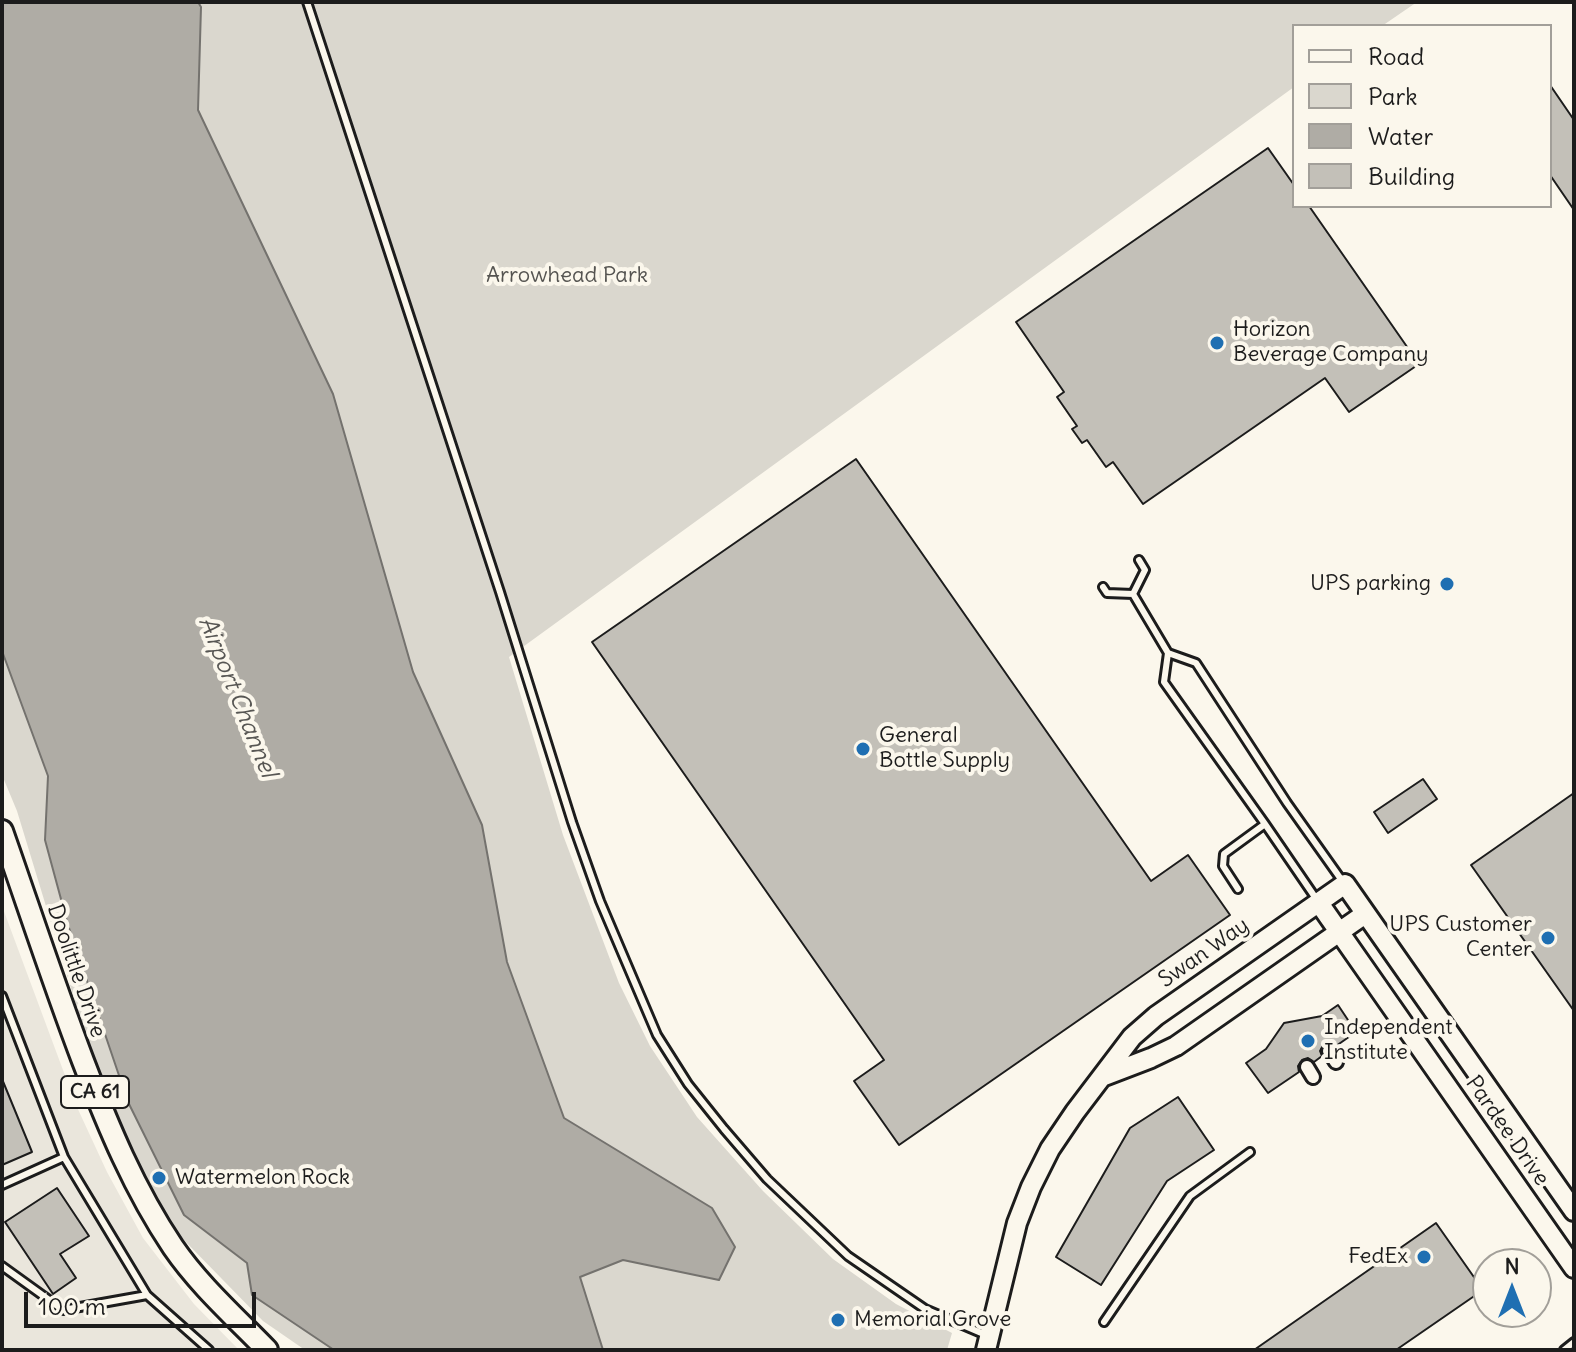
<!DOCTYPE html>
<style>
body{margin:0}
#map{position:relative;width:1576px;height:1352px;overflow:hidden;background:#fbf7ec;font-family:Delius,sans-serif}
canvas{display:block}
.frame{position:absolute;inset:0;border:4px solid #1c1c1c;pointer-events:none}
.legend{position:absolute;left:1292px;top:24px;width:260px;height:184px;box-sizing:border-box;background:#fbf7ec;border:2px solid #a29f99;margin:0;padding:10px 14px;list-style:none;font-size:24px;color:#1c1c1c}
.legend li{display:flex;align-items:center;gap:16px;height:40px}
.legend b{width:40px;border:2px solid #a29f99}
.north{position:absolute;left:1472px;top:1248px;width:80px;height:80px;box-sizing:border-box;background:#fbf7ec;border:2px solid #a29f99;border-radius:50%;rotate:0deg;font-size:22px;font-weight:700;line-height:32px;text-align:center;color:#1c1c1c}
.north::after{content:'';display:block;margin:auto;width:28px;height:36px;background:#1f6fb2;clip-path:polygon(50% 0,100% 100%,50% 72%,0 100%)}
.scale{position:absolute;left:24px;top:1292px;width:232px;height:36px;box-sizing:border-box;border:4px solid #1c1c1c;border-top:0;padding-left:10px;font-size:24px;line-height:28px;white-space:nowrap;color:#1c1c1c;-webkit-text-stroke:6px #fbf7ec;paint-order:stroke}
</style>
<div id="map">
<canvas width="1576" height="1352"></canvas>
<div class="frame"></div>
<ul class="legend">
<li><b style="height:10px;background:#fbf7ec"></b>Road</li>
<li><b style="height:22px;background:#dad7ce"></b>Park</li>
<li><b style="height:22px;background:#afaca5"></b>Water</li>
<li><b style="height:22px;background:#c3c0b8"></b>Building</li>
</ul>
<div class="north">N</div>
<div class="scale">100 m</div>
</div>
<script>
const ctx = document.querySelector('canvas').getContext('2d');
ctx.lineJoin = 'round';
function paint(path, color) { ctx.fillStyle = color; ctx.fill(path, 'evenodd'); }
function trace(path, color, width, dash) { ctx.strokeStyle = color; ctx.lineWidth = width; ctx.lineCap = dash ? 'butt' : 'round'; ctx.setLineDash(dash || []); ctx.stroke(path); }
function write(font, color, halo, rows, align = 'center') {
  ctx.font = font + ' Delius,sans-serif'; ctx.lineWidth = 8; ctx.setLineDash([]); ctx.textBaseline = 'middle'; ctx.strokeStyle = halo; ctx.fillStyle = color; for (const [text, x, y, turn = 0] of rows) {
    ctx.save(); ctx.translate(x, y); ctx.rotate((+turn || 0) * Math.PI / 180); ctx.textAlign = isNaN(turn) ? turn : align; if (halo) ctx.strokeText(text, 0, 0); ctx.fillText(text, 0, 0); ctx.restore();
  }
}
const built = new Path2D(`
 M 2,906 L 76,1105 L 107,1172 L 143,1238 L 194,1304 L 239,1350 L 2,1350 Z`);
const green = new Path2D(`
 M 2,2 L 1417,2 L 1382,26 L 1294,26 L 1294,87 L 509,657 L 563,835 L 619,983 L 650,1046 L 697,1117 L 763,1191 L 833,1259 L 896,1304 L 952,1333 L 947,1350 L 305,1350 L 263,1321 L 180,1236 L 125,1146 L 77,1008 L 17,811 L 2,775 Z`);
const water = new Path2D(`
 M 2,2 L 198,2 L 201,7 L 198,110 L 333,394 L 413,672 L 482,825 L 507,962 L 564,1118 L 712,1208 L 735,1247 L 719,1280 L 623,1260 L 580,1277 L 603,1350 L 334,1350 L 252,1295 L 247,1263 L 184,1215 L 128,1102 L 68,925 L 45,840 L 48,776 L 2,651 Z`);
const building = new Path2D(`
 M 1550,85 L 1574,120 L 1574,210 L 1550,175 Z
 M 1268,148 L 1294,185 L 1294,206 L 1309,206 L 1419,364 L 1349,412 L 1325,378 L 1143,504 L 1113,462 L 1106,467 L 1087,440 L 1082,443 L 1072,429 L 1077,426 L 1057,397 L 1064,392 L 1016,322 Z
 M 856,459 L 1151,881 L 1188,855 L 1230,915 L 899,1145 L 854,1081 L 884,1060 L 592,642 Z
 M 1423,779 L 1437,799 L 1388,833 L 1374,812 Z
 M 1574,793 L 1574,1011 L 1471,865 Z
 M 1338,1005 L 1356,1032 L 1336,1046 L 1329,1042 L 1324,1044 L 1320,1051 L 1322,1056 L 1314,1062 L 1308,1058 L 1302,1060 L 1298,1066 L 1299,1072 L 1268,1093 L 1246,1063 L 1266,1049 L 1284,1023 L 1322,1016 Z
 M 2,1079 L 32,1152 L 2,1165 Z
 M 1178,1097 L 1214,1150 L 1167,1181 L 1101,1285 L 1056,1257 L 1130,1128 Z
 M 57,1188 L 89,1236 L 60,1254 L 76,1278 L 53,1294 L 5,1222 Z
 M 1436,1223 L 1483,1290 L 1396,1350 L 1254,1350 Z`);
const lane = new Path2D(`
 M 307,2 L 500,592 L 572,822 L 600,901 L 657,1035 L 688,1084 L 724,1129 L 767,1179 L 848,1256 L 925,1309 L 986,1335
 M 1103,587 L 1107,593 L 1133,594 L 1145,570 L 1139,560
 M 1133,594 L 1168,653
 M 1238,889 L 1223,866 L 1224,854 L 1265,824
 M 1317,900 L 1265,824 L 1164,682 L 1168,653 L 1196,663 L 1287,803 L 1343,882
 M 2,996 L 64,1157
 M 2,1185 L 64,1157 L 147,1295 L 63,1310 L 2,1266
 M 147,1295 L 209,1350
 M 1104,1322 L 1190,1196 L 1250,1152
 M 1564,1350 L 1574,1342`);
const street = new Path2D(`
 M 1329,1051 L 1336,1062
 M 1307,1067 L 1313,1077`);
const secondary = new Path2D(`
 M 1319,903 L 1574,1268
 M 1104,1076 L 1151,1058 L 1176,1046 L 1365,914
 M 986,1350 L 1017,1223 L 1031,1187 L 1050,1149 L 1075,1112 L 1132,1037 L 1156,1016 L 1345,884 L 1574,1211`);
const primary = new Path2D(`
 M 2,831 C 29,908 54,985 83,1061 C 108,1126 134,1189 173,1247 C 199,1285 235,1317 267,1350`);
const markers = [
 [1217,343,8,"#1f6fb2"],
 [1447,584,8,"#1f6fb2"],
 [863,749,8,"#1f6fb2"],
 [1548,938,8,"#1f6fb2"],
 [1308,1041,8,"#1f6fb2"],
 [159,1178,8,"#1f6fb2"],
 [1424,1257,8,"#1f6fb2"],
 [838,1320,8,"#1f6fb2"]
];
const shields = [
 [95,1092,68]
];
const shieldNames = [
 ["CA 61",95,1092]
];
const parkNames = [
 ["Arrowhead Park",567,276]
];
const poiNames = [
 ["Horizon",1233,330],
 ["Beverage Company",1233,355],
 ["UPS parking",1431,584,"right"],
 ["General",879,736],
 ["Bottle Supply",879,761],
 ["UPS Customer",1532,925,"right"],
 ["Center",1532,950,"right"],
 ["Independent",1324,1028],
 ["Institute",1324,1053],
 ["Watermelon Rock",175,1178],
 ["FedEx",1408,1257,"right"],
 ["Memorial Grove",854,1320]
];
const streetNames = [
 ["Swan Way",1204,953,-35],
 ["Doolittle Drive",76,971,71],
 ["Pardee Drive",1507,1131,55]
];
const waterNames = [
 ["Airport Channel",237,697,68]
];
paint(built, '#eae6dc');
paint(green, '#dad7ce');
paint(water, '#afaca5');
trace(water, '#74726e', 2);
paint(building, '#c3c0b8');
trace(building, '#1c1c1c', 2);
trace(lane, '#1c1c1c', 12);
trace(street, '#1c1c1c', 18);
trace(secondary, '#1c1c1c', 24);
trace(primary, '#1c1c1c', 26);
trace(lane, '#fbf7ec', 6);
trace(street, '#fbf7ec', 12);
trace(secondary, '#fbf7ec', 18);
trace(primary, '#fbf7ec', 20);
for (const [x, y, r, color] of markers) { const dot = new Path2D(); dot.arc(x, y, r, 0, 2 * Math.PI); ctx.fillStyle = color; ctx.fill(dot); trace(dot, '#fbf7ec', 3); }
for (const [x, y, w] of shields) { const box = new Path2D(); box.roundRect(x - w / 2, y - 16, w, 32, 6); ctx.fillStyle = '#fbf7ec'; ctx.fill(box); trace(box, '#1c1c1c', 2); }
write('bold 20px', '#1c1c1c', null, shieldNames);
write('22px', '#555451', '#fbf7ec', parkNames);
write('22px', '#1c1c1c', '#fbf7ec', poiNames, 'left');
write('22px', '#1c1c1c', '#fbf7ec', streetNames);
write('italic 24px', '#575653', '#fbf7ec', waterNames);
</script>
